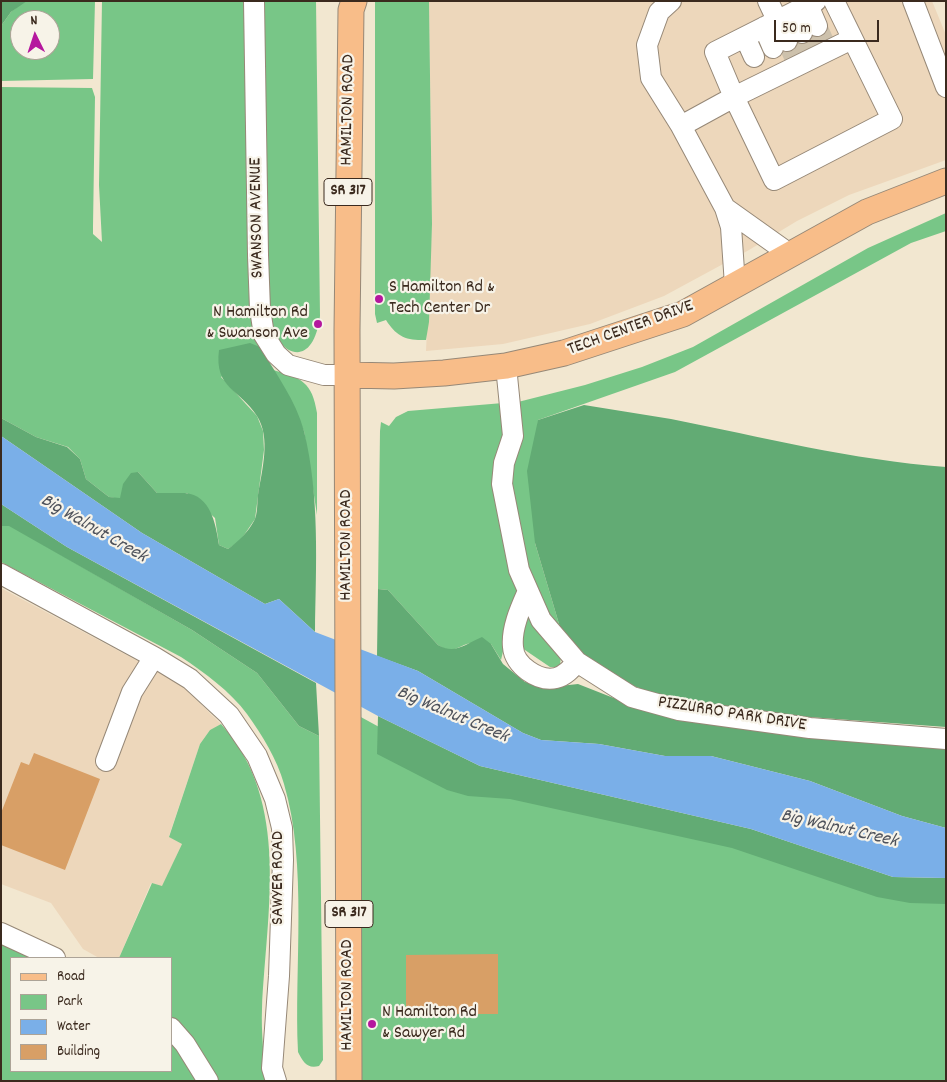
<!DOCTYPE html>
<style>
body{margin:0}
#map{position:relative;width:947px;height:1082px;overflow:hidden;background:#f2e7d0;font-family:Dekko,sans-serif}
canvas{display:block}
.frame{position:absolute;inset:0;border:2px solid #3b2a1e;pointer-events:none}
.legend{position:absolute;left:10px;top:957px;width:162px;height:115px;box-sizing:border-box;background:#f7f3e8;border:1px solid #aca397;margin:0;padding:6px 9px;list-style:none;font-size:15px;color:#3b2a1e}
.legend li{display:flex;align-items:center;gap:10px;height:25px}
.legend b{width:25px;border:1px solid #aca397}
.north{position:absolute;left:10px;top:10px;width:50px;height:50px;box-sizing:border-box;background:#f7f3e8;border:1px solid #aca397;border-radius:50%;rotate:356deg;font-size:14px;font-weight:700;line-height:20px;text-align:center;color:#3b2a1e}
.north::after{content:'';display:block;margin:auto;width:18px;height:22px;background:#b5179e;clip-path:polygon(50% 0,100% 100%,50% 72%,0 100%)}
.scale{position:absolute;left:774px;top:20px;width:105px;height:22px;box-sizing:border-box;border:2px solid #3b2a1e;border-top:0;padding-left:6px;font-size:15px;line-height:18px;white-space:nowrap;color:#3b2a1e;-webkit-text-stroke:4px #f7f3e8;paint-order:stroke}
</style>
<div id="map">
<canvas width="947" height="1082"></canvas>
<div class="frame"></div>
<ul class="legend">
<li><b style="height:6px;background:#f8bd89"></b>Road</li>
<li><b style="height:14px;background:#78c687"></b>Park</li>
<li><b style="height:14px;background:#7aafe8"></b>Water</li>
<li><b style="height:14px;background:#d89f66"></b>Building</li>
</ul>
<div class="north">N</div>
<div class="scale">50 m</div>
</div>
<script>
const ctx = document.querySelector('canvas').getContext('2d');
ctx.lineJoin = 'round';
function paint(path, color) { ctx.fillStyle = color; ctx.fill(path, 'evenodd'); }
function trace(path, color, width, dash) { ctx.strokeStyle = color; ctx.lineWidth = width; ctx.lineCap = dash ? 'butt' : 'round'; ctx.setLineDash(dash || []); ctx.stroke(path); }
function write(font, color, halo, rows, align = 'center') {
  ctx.font = font + ' Dekko,sans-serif'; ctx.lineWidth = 4.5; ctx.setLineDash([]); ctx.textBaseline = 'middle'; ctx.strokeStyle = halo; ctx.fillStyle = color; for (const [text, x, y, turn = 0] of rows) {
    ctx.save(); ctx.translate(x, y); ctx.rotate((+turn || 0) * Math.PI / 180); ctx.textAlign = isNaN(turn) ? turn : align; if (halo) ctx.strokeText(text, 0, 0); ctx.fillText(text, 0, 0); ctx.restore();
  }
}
const built = new Path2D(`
 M 429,1 L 932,1 L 946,35 L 946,160 L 849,195 L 797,221 L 749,250 L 664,296 L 590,324 L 503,344 L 426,351 L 432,224 Z
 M 1,588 L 179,683 L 221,724 L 210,730 L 200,744 L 169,836 L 182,844 L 162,887 L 151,883 L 119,958 L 99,958 L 83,949 L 51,903 L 1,884 Z`);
const green = new Path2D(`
 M 95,1 L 93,79 L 1,81 L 1,26 L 11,12 L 23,2 ZM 20,20 L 50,20 L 50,50 L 20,50 Z
 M 102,1 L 245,1 L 249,297 L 253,326 L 260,347 L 221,377 L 257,416 L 263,431 L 264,450 L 255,519 L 240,541 L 228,549 L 219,545 L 215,518 L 187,493 L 157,493 L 138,472 L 120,499 L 109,497 L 86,479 L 80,459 L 68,447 L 36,437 L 1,418 L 1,87 L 92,88 L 95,97 L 93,226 L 93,234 L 102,242 L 99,185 Z
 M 259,1 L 316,1 L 320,316 C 313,370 279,358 266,316 Z
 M 375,1 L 429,1 L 432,224 L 429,322 L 426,340 C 406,341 396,336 386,320 L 377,323 L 375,314 Z
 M 946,213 L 946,231 L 911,243 L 675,372 L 538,420 L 535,543 L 562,634 L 547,617 L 525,567 L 509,469 L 518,402 L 585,385 L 642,367 L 693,347 L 868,248 Z
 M 273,370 C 302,378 312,382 317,413 L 317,515 L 304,431 Z
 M 503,403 L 518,587 L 501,660 L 491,644 C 484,644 473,641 467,644 C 453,649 453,654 438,645 L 388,590 L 378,589 L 380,431 L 381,422 L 389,426 L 396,417 L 408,411 Z
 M 9,525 L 192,630 L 257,673 L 299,726 L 319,736 L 323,1060 L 319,1066 C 307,1069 303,1062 298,1052 C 294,967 308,865 284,784 C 277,759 262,735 247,714 C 230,691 205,673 181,657 L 1,562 L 1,526 Z
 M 529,613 L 561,654 L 560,667 L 550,667 L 522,648 L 520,622 Z
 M 348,710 L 467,775 L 946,891 L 946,1081 L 349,1081 Z
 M 221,724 C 292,802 266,914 262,1009 C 261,1032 264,1057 266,1081 L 216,1081 L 204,1055 L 171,1016 L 171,958 L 119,958 L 152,883 L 162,886 L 182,844 L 169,837 L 200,744 L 210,730 Z
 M 1,933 L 55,958 L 11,958 L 11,1071 L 171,1071 L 171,1028 L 208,1081 L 1,1081 Z`);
const forest = new Path2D(`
 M 1,1 L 27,1 L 11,12 L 1,26 Z
 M 250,343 L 260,347 C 276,374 296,401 304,431 C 320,497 316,565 315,632 L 279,599 L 265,604 L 142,533 L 1,436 L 1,418 L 36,437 L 67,447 L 80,459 L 86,479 L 109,497 L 120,498 L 123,484 L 131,473 L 138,472 L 157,493 C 166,493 176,493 185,493 C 211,495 216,525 219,545 L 228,549 C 239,541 248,532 254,521 C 258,514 257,502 258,495 C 262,470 271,438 257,416 C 240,389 214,389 219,350 Z
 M 584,405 C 613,410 642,414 671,419 C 762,437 852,460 946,467 L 946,727 L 740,712 L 654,694 L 614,678 L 585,656 L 562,634 L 535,543 L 527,471 L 538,420 Z
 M 1,504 L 67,547 L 316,683 L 319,736 L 299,726 L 257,673 L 192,630 L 9,526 L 1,526 Z
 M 378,589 L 388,590 L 438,645 C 455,655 465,644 482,637 L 491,644 L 503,664 L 525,682 L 551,687 L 578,684 L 634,706 L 946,744 L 946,828 L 902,816 L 810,781 L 711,756 L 665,756 L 599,744 L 541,740 L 523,733 L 418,671 L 377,656 Z
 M 378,716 L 480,766 L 751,829 L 893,877 L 946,878 L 946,904 L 910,903 L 877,897 L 732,848 L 510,799 L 468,796 L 447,790 L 377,754 Z`);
const water = new Path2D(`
 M 1,436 L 142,533 L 265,604 L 279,599 L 315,632 L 418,671 L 523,733 L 541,740 L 599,744 L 665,756 L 711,756 L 810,781 L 902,816 L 946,828 L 946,878 L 893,877 L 751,829 L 480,766 L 378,716 L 67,547 L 1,504 Z`);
const building = new Path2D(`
 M 34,753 L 100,779 L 65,870 L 1,845 L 1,813 L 21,762 L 29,765 Z
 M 498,954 L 498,1014 L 406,1014 L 406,955 Z`);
const minorTunnel = new Path2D(`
 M 817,26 L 825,44
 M 802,33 L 810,51
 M 787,41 L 794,57`);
const minor = new Path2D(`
 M 254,1 L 258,255 L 260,309 L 264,335 L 276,354 L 288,365 L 324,375 L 348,375
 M 671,1 L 659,12 L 647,45 L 651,78 L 681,126 L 734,97 L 715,52 L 816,1
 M 768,1 L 787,41
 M 834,1 L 892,119 L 774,180 L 734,97 L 852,39
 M 913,1 L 946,87
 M 808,5 L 817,26
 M 793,13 L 802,33
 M 764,27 L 773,48
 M 745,37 L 754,57
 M 681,126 L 725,208 L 731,227 L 735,285
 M 725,208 L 791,255
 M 506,366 L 513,436 L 504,463 L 502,484 L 519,570 L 541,620 L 577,662 L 632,697 L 679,710 L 810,728 L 946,739
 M 1,574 L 154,657 L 190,679 L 229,715 L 257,756 L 275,799 L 282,828 L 283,860 L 279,976 L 272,1068 L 276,1081
 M 528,591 C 521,607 511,628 513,647 C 514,665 538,682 556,678 C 565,676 571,669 577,662
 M 106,761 L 132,692 L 154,657
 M 1,933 L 55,958
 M 171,1028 L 185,1044 L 208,1081`);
const major = new Path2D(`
 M 348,375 L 394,376 L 444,373 L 506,366 L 564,353 L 683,314 L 867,212 L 946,181
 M 349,1081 L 347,330 L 351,10 L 354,1`);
const markers = [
 [379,299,5,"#b5179e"],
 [318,324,5,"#b5179e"],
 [372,1024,5,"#b5179e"]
];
const shields = [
 [348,192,48],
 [349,914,48]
];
const shieldNames = [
 ["SR 317",348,192],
 ["SR 317",349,914]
];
const streetNames = [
 ["HAMILTON ROAD",349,110,-89],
 ["SWANSON AVENUE",258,218,-91],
 ["TECH CENTER DRIVE",631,329,-20],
 ["HAMILTON ROAD",348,545,-90],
 ["PIZZURRO PARK DRIVE",732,715,9],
 ["SAWYER ROAD",280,878,-90],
 ["HAMILTON ROAD",349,995,-90]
];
const poiNames = [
 ["S Hamilton Rd &",389,289],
 ["Tech Center Dr",389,310],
 ["N Hamilton Rd",308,314,"right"],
 ["& Swanson Ave",308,335,"right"],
 ["N Hamilton Rd",382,1014],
 ["& Sawyer Rd",382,1035]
];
const waterNames = [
 ["Big Walnut Creek",93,530,30],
 ["Big Walnut Creek",452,716,23],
 ["Big Walnut Creek",839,830,13]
];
paint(built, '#edd7bb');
paint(green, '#78c687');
paint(forest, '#62ab74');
paint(water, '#7aafe8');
paint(building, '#d89f66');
trace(minorTunnel, '#cdc1ac', 20, [20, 10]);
trace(minor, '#968877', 22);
trace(major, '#968877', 27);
trace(minor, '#fff', 20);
trace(major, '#f8bd89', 25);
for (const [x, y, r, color] of markers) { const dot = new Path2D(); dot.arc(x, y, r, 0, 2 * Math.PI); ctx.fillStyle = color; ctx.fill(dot); trace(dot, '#f7f3e8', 2); }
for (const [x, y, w] of shields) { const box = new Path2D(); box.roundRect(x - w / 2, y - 13.5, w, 27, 4); ctx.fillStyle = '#f7f3e8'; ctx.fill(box); trace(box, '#3b2a1e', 1); }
write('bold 16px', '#3b2a1e', null, shieldNames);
write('18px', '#3b2a1e', '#f7f3e8', streetNames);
write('18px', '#3b2a1e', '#f7f3e8', poiNames, 'left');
write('italic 19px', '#4e525b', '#f7f3e8', waterNames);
</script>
